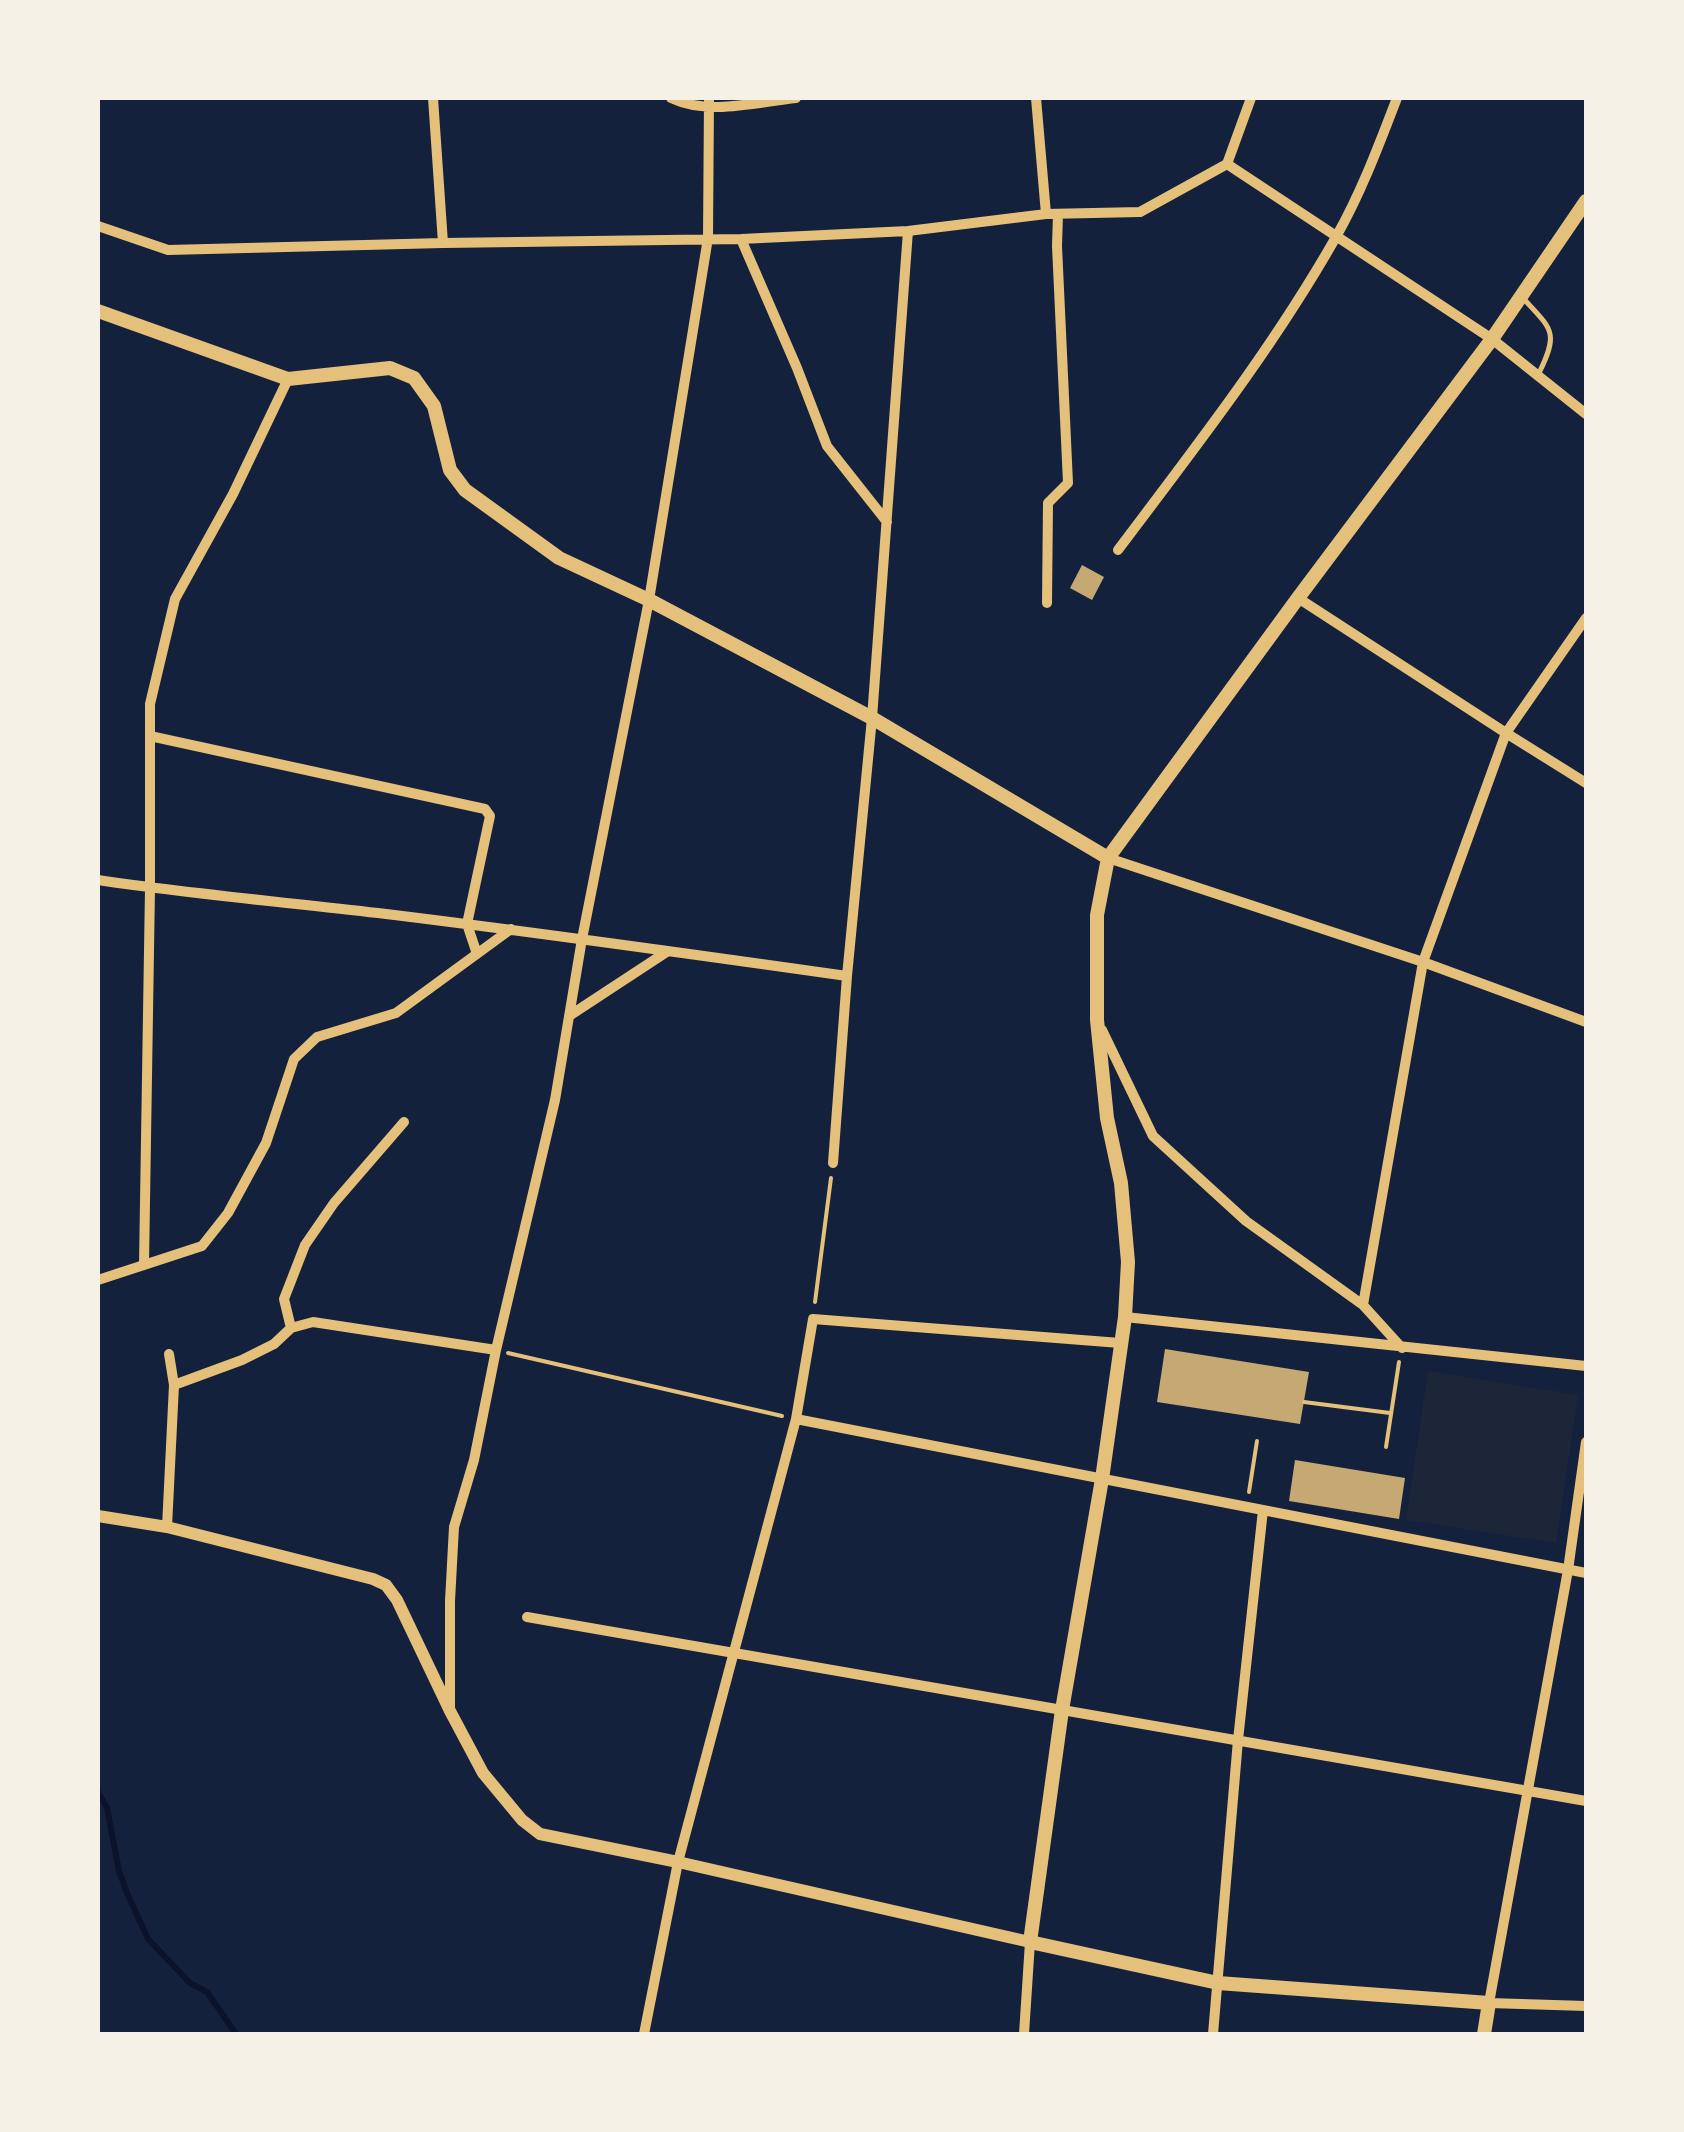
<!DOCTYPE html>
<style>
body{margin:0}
#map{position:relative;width:1684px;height:2132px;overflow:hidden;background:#14213d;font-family:"Sofia Sans Condensed",sans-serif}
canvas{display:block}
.frame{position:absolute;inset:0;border:100px solid #f6f1e7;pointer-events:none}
</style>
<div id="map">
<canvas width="1684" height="2132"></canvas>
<div class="frame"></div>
</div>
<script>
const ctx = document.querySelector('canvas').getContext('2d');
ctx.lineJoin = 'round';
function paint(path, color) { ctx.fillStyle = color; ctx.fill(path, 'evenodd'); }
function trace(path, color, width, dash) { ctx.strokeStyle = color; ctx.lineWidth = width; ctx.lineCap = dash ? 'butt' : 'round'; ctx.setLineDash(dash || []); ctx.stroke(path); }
const green = new Path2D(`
 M 1428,1371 L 1578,1395 L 1556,1543 L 1406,1520 Z`);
const stream = new Path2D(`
 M 98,1792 L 107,1808 L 119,1871 L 127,1893 L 148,1939 L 190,1983 L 207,1992 L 236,2034`);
const building = new Path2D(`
 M 1082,565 L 1104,577 L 1092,600 L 1070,588 Z
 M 1165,1349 L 1309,1372 L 1300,1424 L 1157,1402 Z
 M 1295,1460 L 1405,1478 L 1399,1519 L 1289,1501 Z`);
const path = new Path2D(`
 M 815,1302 L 831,1178
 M 508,1353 L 782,1416
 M 1304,1402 L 1390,1413
 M 1386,1447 L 1399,1362
 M 1249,1492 L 1257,1441`);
const service = new Path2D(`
 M 1522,297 C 1551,329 1560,331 1539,373`);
const minor = new Path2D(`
 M 433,98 L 443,243
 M 671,98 C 709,116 756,102 796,98
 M 1036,98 L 1046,214
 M 1227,164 L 1492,339 L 1586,414
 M 98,226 L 168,250 L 443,243 L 741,239 L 908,231 L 1046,214 L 1140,212 L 1227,164 L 1251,98
 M 741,239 L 797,368 L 827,446 L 887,522
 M 1118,550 C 1194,449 1273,348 1336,237 C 1361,193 1379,145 1397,98
 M 1298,598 L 1506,733 L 1586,783
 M 1047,603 L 1048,503 L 1068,483 L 1057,246 L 1058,214
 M 150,736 L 485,809 L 490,816 L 467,924 L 477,954
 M 1108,858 L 1423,962 L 1586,1022
 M 98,880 C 191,894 284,902 378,913 C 535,932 691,954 847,976
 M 569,1016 L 668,951
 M 1102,1030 L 1153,1136 L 1246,1221 L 1363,1305 L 1402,1348
 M 833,1163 L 847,976 L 872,718 L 908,231
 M 144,1265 L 150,888 L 150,704 L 175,599 L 233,494 L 288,379
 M 98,1280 L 202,1246 L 228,1213 L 266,1143 L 294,1059 L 317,1037 L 396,1013 L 511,929
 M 1363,1305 L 1423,962 L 1506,733 L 1586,618
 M 1125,1317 L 1586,1366
 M 291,1328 L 284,1299 L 305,1245 L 334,1203 L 404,1122
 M 174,1385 L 242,1360 L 274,1344 L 291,1328 L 313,1322 L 496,1350
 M 796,1419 L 1586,1573
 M 1586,1442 L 1568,1570 L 1489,2003 L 1586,2006
 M 167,1527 L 174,1385 L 169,1354
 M 527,1617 L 1586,1801
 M 450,1710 L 450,1601 L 454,1527 L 474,1460 L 496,1350 L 555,1100 L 582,939 L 649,600 L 708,238 L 709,98
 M 644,2034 L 678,1862 L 796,1419 L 813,1319 L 1120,1343
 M 1024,2034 L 1030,1942
 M 1213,2034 L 1238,1740 L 1263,1510`);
const tertiary = new Path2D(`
 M 98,1516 L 167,1527 L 373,1579 L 386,1585 L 397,1600 L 450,1711 L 483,1773 L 522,1820 L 540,1834 L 678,1862 L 1030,1942`);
const secondary = new Path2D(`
 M 98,311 L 288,379 L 390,368 L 414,378 L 434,406 L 450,470 L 465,490 L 559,558 L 649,600 L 872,718 L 1108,858
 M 1484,2034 L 1489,2003 L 1218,1983 L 1030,1942 L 1062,1710 L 1102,1479 L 1125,1317 L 1128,1262 L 1121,1183 L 1107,1118 L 1097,1020 L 1097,915 L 1108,858 L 1298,598 L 1492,339 L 1586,201`);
paint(green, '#1d2539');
trace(stream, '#0b132b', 6);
paint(building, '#c6a872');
trace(path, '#e5c07b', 4);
trace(service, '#e5c07b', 5);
trace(minor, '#e5c07b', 10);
trace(tertiary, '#e5c07b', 12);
trace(secondary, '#e5c07b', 14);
</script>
